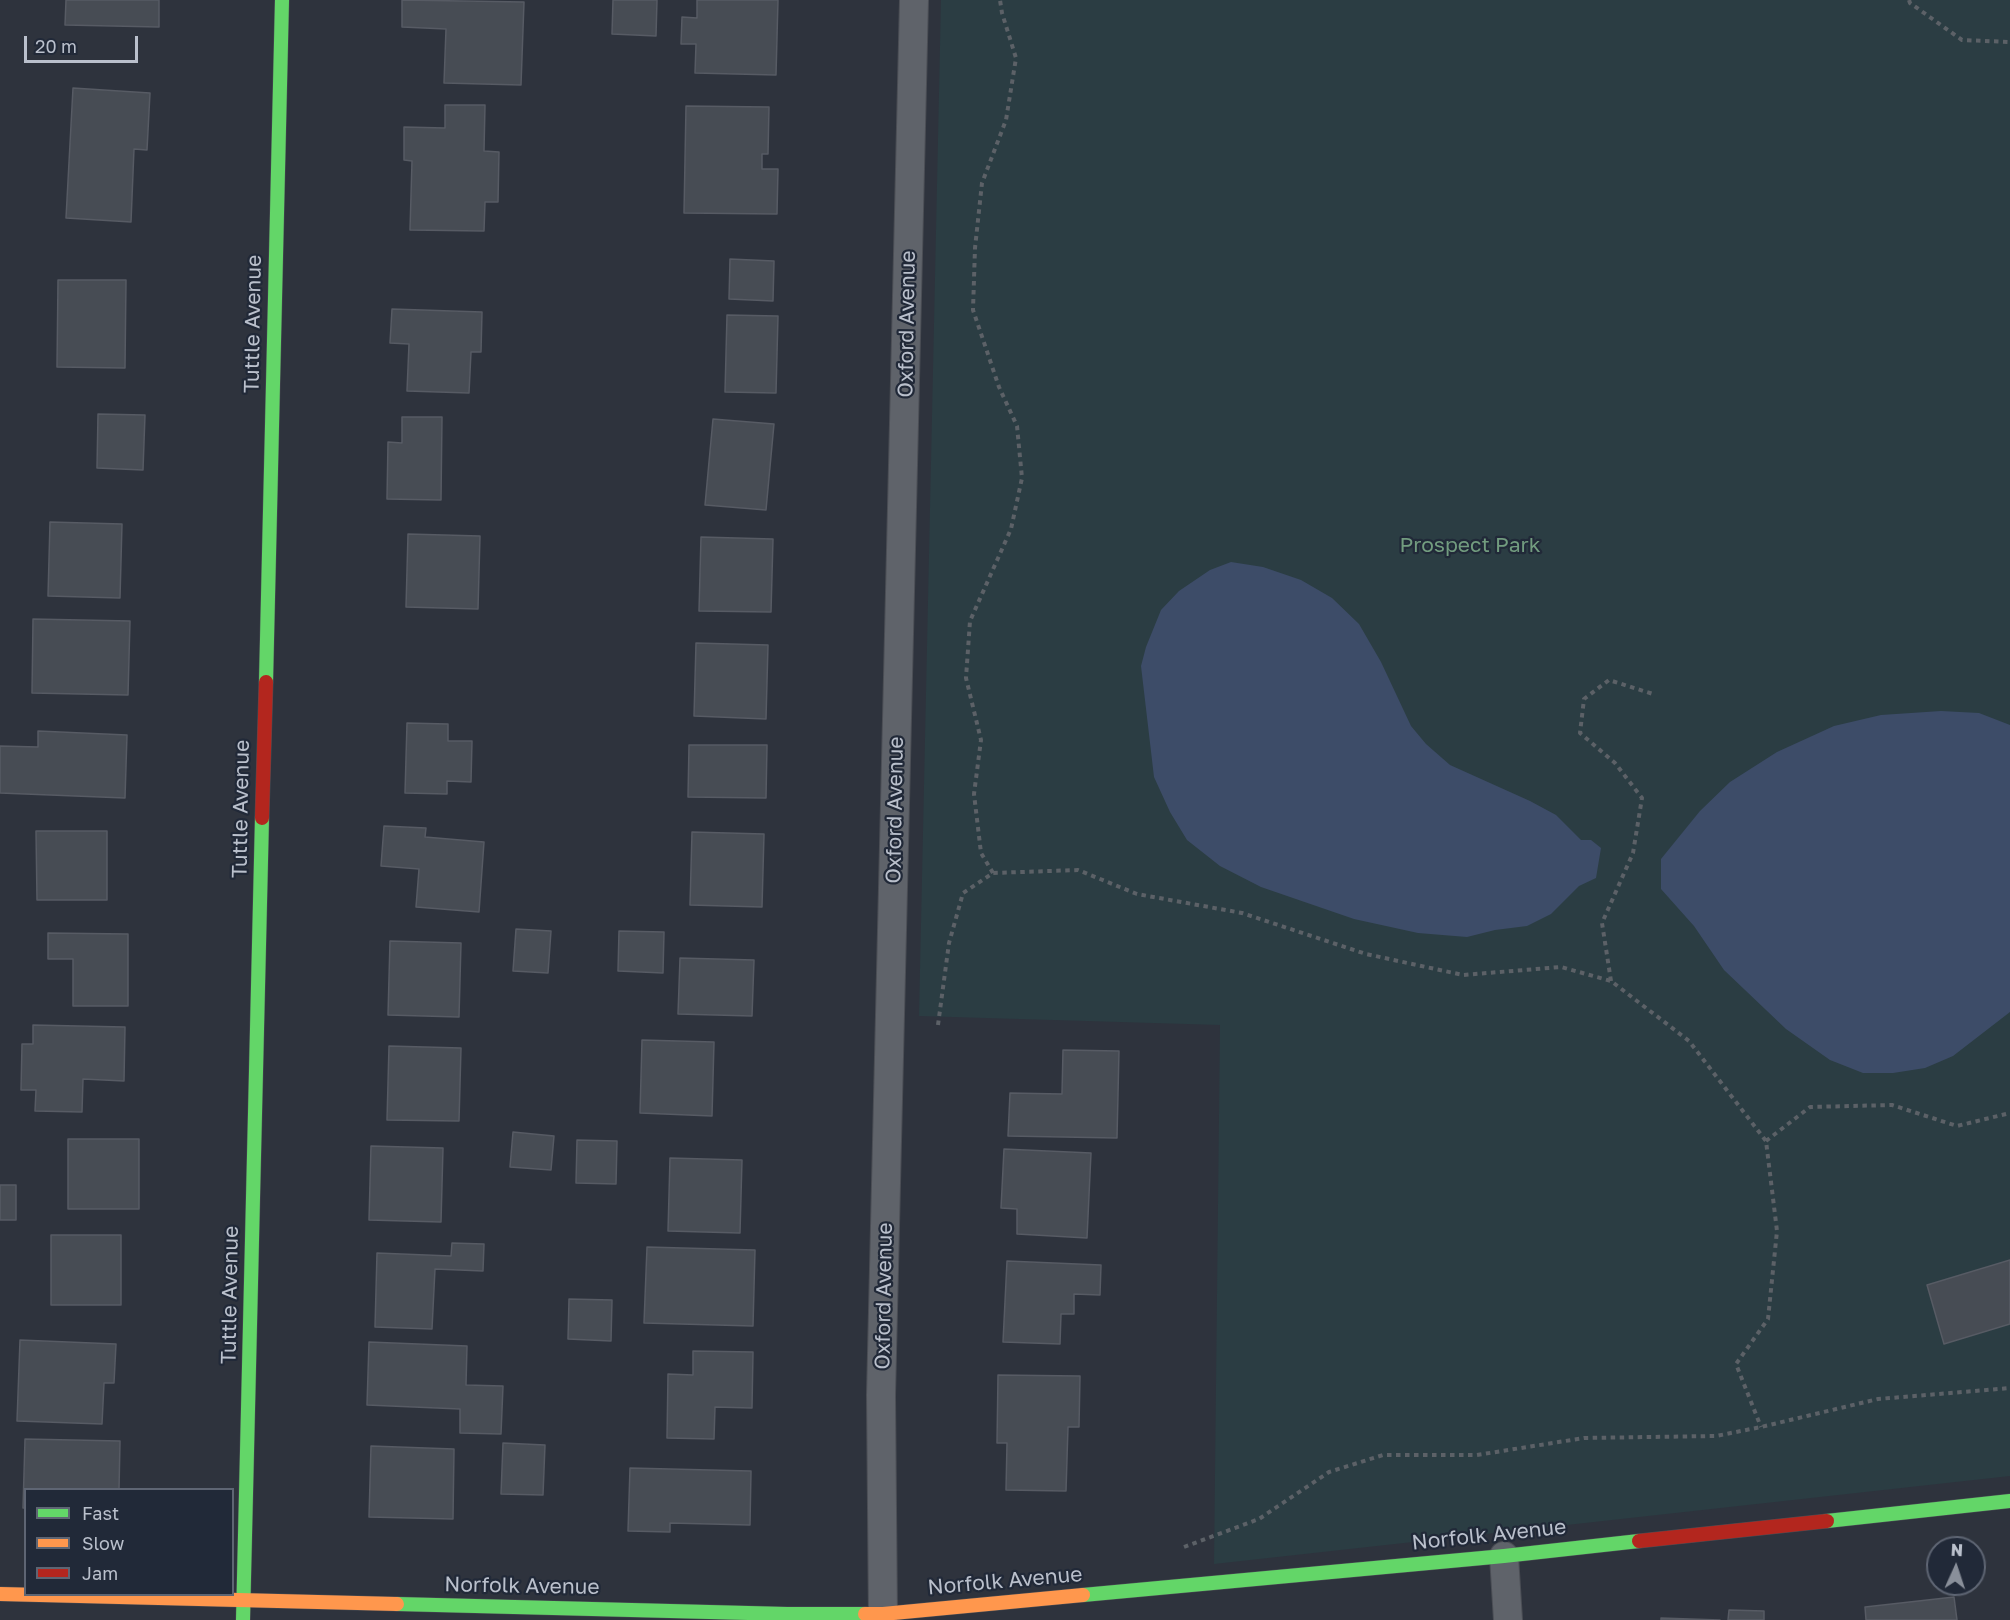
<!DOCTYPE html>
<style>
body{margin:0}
#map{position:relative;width:2010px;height:1620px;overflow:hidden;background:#2e333d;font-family:"Golos Text",sans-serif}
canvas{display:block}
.legend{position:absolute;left:24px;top:1488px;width:210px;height:108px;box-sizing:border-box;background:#212938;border:2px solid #5e6573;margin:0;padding:8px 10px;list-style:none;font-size:18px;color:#bac0cc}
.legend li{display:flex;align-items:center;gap:12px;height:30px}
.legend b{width:30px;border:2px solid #5e6573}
.north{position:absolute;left:1926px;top:1536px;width:60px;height:60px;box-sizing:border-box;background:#212938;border:2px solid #5e6573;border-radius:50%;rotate:3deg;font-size:16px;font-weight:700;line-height:24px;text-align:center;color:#bac0cc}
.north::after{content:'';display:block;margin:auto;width:21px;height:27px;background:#898f9a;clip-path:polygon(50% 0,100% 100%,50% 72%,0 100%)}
.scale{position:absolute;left:24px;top:36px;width:114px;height:27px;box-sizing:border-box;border:3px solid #bac0cc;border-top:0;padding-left:8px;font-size:18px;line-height:21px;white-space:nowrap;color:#bac0cc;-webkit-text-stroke:4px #212938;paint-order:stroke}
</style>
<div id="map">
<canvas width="2010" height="1620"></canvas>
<ul class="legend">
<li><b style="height:8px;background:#63d668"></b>Fast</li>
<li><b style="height:8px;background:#ff974d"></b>Slow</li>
<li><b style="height:8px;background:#b3261e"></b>Jam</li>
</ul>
<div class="north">N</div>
<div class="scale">20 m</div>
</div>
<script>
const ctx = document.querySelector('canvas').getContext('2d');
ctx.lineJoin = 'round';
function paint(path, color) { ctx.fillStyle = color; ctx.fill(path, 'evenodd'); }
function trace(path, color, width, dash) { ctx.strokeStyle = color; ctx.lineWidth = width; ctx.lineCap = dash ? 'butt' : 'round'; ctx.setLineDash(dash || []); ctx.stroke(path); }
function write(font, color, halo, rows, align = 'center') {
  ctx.font = font + ' "Golos Text",sans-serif'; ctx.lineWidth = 4.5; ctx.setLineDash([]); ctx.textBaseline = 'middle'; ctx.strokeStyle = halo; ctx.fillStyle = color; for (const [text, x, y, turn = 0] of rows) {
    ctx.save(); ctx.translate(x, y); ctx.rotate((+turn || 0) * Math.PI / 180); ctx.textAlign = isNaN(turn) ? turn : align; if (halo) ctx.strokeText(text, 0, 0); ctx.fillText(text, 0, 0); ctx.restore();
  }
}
const green = new Path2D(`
 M 941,0 L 2010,0 L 2010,1476 L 1214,1564 L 1220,1025 L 919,1016 Z`);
const water = new Path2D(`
 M 1231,562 L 1263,567 L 1301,580 L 1332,598 L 1359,624 L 1381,662 L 1411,726 L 1426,744 L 1450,765 L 1530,801 L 1556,815 L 1581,840 L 1591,840 L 1601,848 L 1596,878 L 1579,886 L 1551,914 L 1527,926 L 1495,930 L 1467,937 L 1418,933 L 1354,919 L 1261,887 L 1220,866 L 1187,840 L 1170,812 L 1154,777 L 1141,666 L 1146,647 L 1161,610 L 1179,591 L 1210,570 Z
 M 1941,711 L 1979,713 L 2010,725 L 2010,1012 L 1953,1056 L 1925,1068 L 1893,1073 L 1863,1073 L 1830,1060 L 1786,1029 L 1724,970 L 1694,926 L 1661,889 L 1661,859 L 1700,811 L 1730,782 L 1777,752 L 1834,726 L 1881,715 Z`);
const building = new Path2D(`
 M 66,0 L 159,0 L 159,27 L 65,25 Z
 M 402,0 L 524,2 L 521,85 L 444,83 L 446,29 L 402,27 Z
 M 613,0 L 657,0 L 656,36 L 612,34 Z
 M 697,0 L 778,0 L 776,75 L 695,73 L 696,44 L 681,44 L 682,17 L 697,18 Z
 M 73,88 L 150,93 L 147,150 L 134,149 L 131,222 L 66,218 Z
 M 445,105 L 485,105 L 484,151 L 499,152 L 498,202 L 485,202 L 484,231 L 410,230 L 412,161 L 404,160 L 404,127 L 445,128 Z
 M 686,106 L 769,107 L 768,154 L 762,154 L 762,169 L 778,169 L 777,214 L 684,213 Z
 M 730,259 L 774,261 L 773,301 L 729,299 Z
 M 58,280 L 126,280 L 125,368 L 57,367 Z
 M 392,309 L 482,312 L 481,352 L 471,352 L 469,393 L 407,391 L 409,344 L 390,343 Z
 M 727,315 L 778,316 L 776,393 L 725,392 Z
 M 98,414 L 145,415 L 143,470 L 97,468 Z
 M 402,417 L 442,417 L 441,500 L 387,499 L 388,442 L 402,443 Z
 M 713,419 L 774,424 L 766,510 L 705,505 Z
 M 50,522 L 122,524 L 120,598 L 48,596 Z
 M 408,534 L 480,536 L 478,609 L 406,607 Z
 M 701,537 L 773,539 L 771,612 L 699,611 Z
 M 33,619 L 130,621 L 128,695 L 32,693 Z
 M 696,643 L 768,645 L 766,719 L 694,716 Z
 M 407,723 L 448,724 L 448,741 L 472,741 L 471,782 L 447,781 L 447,794 L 405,793 Z
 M 38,731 L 127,735 L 125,798 L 0,793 L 0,746 L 38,747 Z
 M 689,745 L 767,745 L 766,798 L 688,797 Z
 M 384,826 L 426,828 L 425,837 L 484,842 L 479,912 L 416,907 L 419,869 L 381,866 Z
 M 36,831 L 107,831 L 107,900 L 37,900 Z
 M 692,832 L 764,834 L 762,907 L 690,905 Z
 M 516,929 L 551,931 L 548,973 L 513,971 Z
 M 619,931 L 664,932 L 663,973 L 618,971 Z
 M 48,933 L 128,934 L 128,1006 L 73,1006 L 73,959 L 48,959 Z
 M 390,941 L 461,943 L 459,1017 L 388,1015 Z
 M 680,958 L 754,960 L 752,1016 L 678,1014 Z
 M 33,1025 L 125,1027 L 124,1081 L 83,1079 L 82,1112 L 35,1111 L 36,1090 L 21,1090 L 22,1044 L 33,1044 Z
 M 642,1040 L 714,1042 L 712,1116 L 640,1113 Z
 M 389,1046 L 461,1048 L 459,1121 L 387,1120 Z
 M 1063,1050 L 1119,1051 L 1117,1138 L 1008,1136 L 1010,1093 L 1062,1094 Z
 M 513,1132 L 554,1136 L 551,1170 L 510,1167 Z
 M 68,1139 L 139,1139 L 139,1209 L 68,1209 Z
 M 577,1140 L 617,1141 L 616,1184 L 576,1183 Z
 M 371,1146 L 443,1148 L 441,1222 L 369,1220 Z
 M 1004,1149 L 1091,1153 L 1087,1238 L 1017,1234 L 1017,1209 L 1001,1208 Z
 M 670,1158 L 742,1160 L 740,1233 L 668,1231 Z
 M 0,1185 L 16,1185 L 16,1220 L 0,1220 Z
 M 51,1235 L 121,1235 L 121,1305 L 51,1305 Z
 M 452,1243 L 484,1244 L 483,1271 L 435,1269 L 432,1329 L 375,1327 L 377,1253 L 451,1256 Z
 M 647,1247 L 755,1250 L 753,1326 L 644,1323 Z
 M 2010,1260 L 2010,1324 L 1944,1344 L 1927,1285 Z
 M 1007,1261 L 1101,1265 L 1100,1295 L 1074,1294 L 1074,1314 L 1061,1314 L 1060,1344 L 1003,1342 Z
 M 569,1299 L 612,1300 L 611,1341 L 568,1339 Z
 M 20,1340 L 116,1344 L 114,1383 L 104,1383 L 102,1424 L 17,1421 Z
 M 369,1342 L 467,1346 L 466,1385 L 503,1386 L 501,1434 L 460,1433 L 460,1409 L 367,1405 Z
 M 693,1351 L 753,1352 L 752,1408 L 715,1407 L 714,1439 L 667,1438 L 668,1374 L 693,1375 Z
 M 998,1375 L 1080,1376 L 1079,1427 L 1068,1427 L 1066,1491 L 1006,1490 L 1007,1443 L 997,1443 Z
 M 25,1439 L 120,1441 L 119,1490 L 26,1490 L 26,1508 L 23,1508 Z
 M 503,1443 L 545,1445 L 543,1495 L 501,1494 Z
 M 371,1446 L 454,1449 L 453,1519 L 369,1517 Z
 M 630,1468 L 751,1471 L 750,1525 L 670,1523 L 670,1532 L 628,1531 Z
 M 1954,1597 L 1957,1620 L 1866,1620 L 1865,1607 Z
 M 1729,1610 L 1764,1611 L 1764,1620 L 1728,1620 Z
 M 1661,1618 L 1720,1620 L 1661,1620 Z`);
const path = new Path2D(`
 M 1909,0 L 1910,3 L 1962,40 L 2010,42
 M 993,873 L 981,853 L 974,794 L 981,740 L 966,678 L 970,621 L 1011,529 L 1022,478 L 1017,426 L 999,387 L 973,310 L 975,248 L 982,183 L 1006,120 L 1016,58 L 1002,13 L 1000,0
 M 1611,981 L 1602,923 L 1633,853 L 1642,798 L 1615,763 L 1580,733 L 1584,699 L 1609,680 L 1653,694
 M 938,1025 L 949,943 L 963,893 L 993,873 L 1078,870 L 1137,894 L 1242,913 L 1366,954 L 1463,975 L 1561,967 L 1611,981 L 1689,1041 L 1766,1141 L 1777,1231 L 1768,1319 L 1736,1364 L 1761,1427
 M 1766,1141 L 1810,1107 L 1892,1105 L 1957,1126 L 2010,1113
 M 1184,1547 L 1259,1519 L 1329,1472 L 1383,1455 L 1477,1455 L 1584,1438 L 1716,1436 L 1761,1427 L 1878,1399 L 2010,1388`);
const street = new Path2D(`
 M 1504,1556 L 1508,1620
 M 883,1620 L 881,1395 L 914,0`);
const fast = new Path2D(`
 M 266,682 L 282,0
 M 1827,1521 L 2010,1501
 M 1083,1595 L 1504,1556 L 1639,1541
 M 397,1604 L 787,1614 L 865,1614
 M 243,1620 L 262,818`);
const slow = new Path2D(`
 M 0,1594 L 397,1604
 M 865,1614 L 883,1614 L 1083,1595`);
const jam = new Path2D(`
 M 262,818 L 266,682
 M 1639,1541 L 1827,1521`);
const streetNames = [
 ["Tuttle Avenue",253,324,-89],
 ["Oxford Avenue",907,324,-89],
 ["Tuttle Avenue",241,809,-89],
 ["Oxford Avenue",895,810,-89],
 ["Tuttle Avenue",230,1295,-89],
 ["Oxford Avenue",884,1296,-89],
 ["Norfolk Avenue",1489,1535,-6],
 ["Norfolk Avenue",1005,1581,-5],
 ["Norfolk Avenue",522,1586,1]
];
const parkNames = [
 ["Prospect Park",1470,545]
];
paint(green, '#2b3d43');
paint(water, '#3d4c68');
paint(building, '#474c54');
trace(building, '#575b64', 1.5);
trace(street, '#4b4e55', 30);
trace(fast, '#4b4e55', 15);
trace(slow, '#4b4e55', 15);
trace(jam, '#4b4e55', 15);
trace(path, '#5c6167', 4, [4.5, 4.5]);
trace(street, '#5f636a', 28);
trace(fast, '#63d668', 14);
trace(slow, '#ff974d', 14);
trace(jam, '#b3261e', 14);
write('21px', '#bac0cc', '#212938', streetNames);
write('21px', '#729c7f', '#212938', parkNames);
</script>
